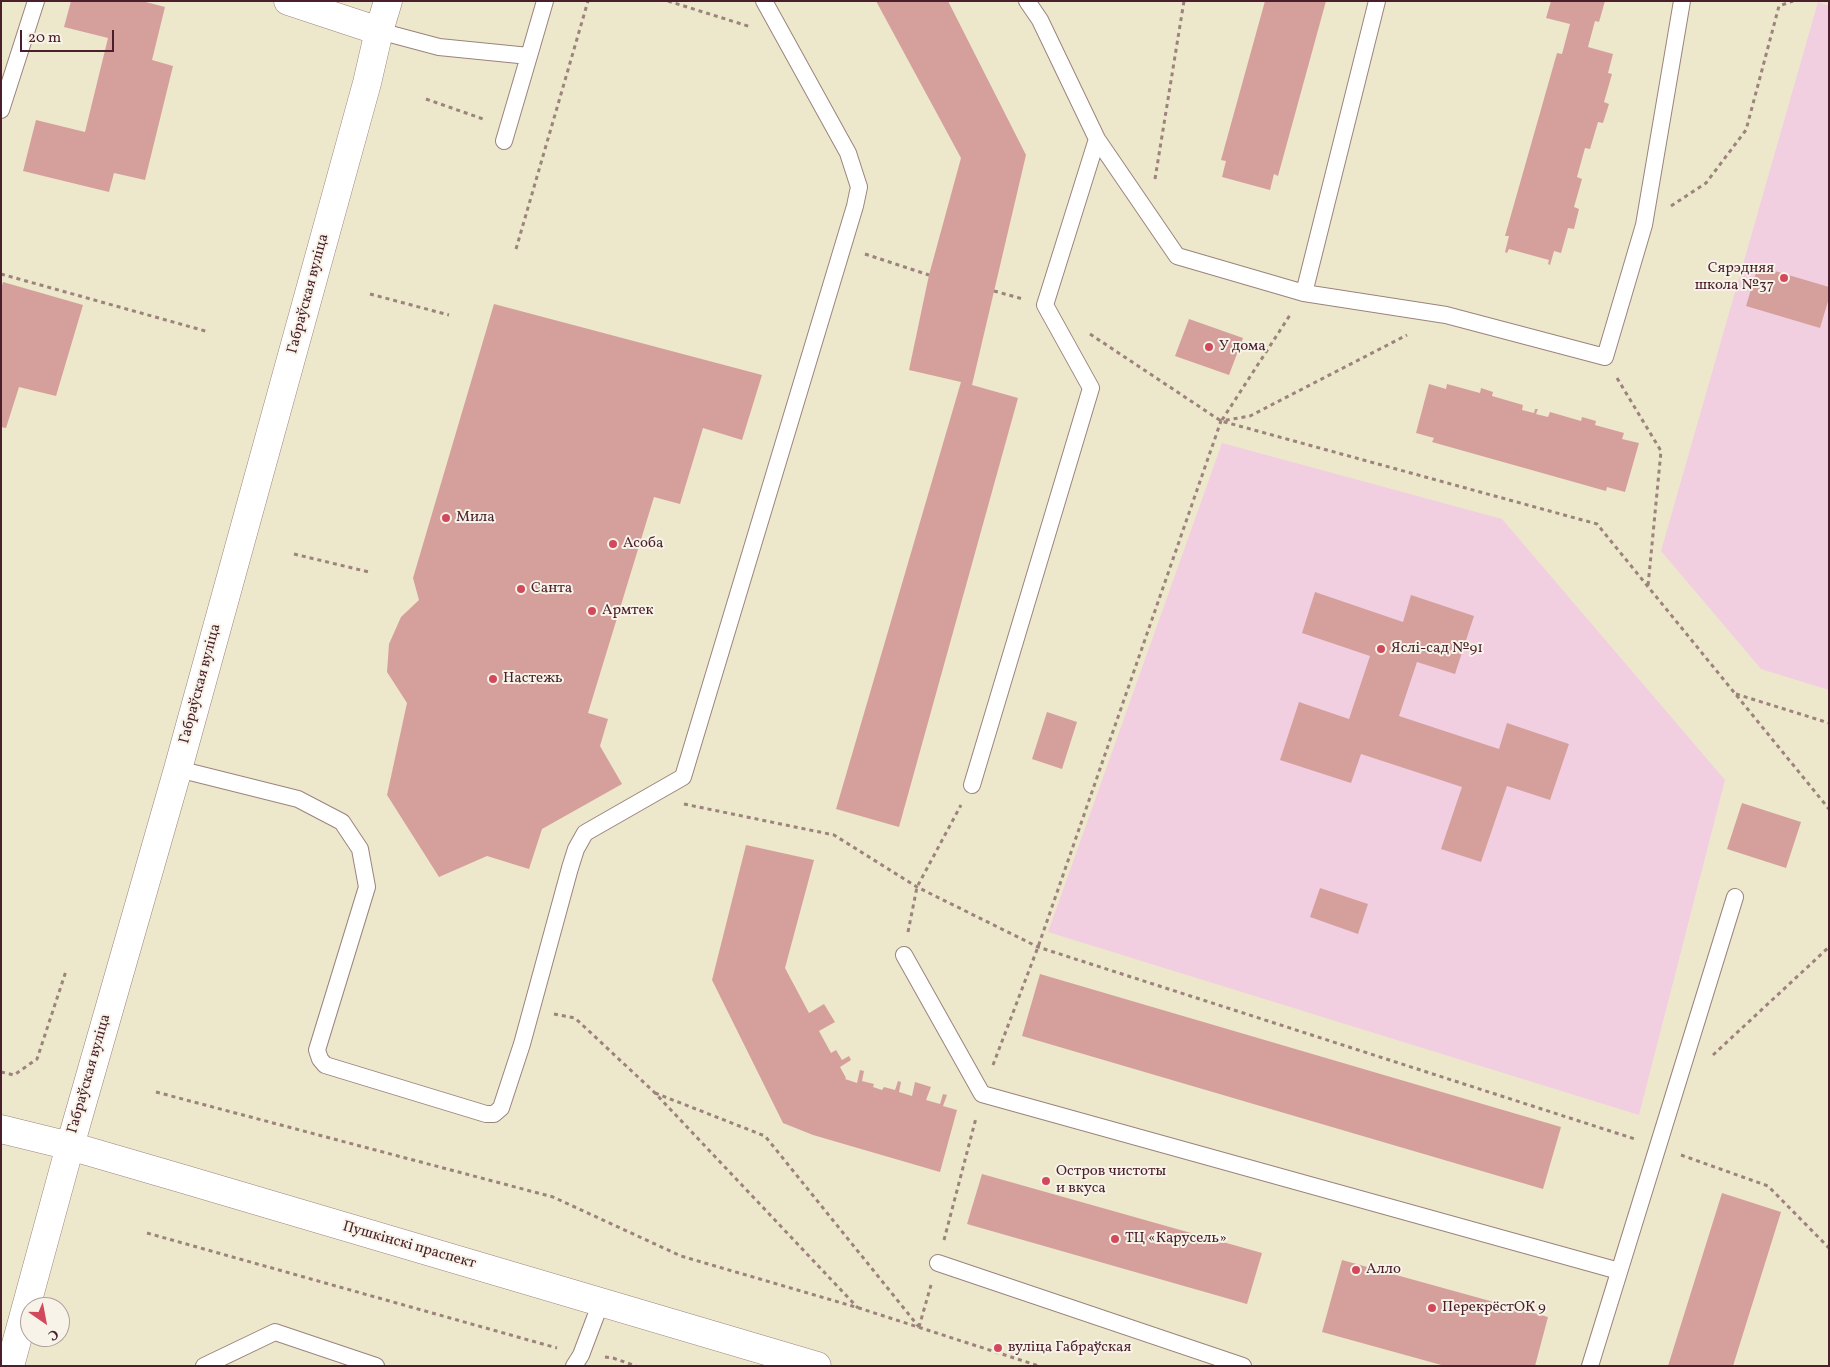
<!DOCTYPE html>
<meta charset="utf-8">
<style>
body{margin:0}
#map{position:relative;width:1830px;height:1367px;overflow:hidden;background:#ede7cc;font-family:Vollkorn,serif}
canvas{display:block}
.frame{position:absolute;inset:0;border:2px solid #4a1f2b;pointer-events:none}
.north{position:absolute;left:20px;top:1297px;width:50px;height:50px;box-sizing:border-box;background:#f7f3e8;border:1px solid #b29e9c;border-radius:50%;rotate:147deg;font-size:14px;font-weight:700;line-height:20px;text-align:center;color:#4a1f2b}
.north::after{content:'';display:block;margin:auto;width:18px;height:22px;background:#d1495b;clip-path:polygon(50% 0,100% 100%,50% 72%,0 100%)}
.scale{position:absolute;left:20px;top:30px;width:94px;height:22px;box-sizing:border-box;border:2px solid #4a1f2b;border-top:0;padding-left:6px;font-size:15px;line-height:18px;white-space:nowrap;color:#4a1f2b;-webkit-text-stroke:4px #f7f3e8;paint-order:stroke}
</style>
<div id="map">
<canvas width="1830" height="1367"></canvas>
<div class="frame"></div>
<div class="north">С</div>
<div class="scale">20 m</div>
</div>
<script>
const ctx = document.querySelector('canvas').getContext('2d');
ctx.lineJoin = 'round';
function paint(path, color) { ctx.fillStyle = color; ctx.fill(path, 'evenodd'); }
function trace(path, color, width, dash) { ctx.strokeStyle = color; ctx.lineWidth = width; ctx.lineCap = dash ? 'butt' : 'round'; ctx.setLineDash(dash || []); ctx.stroke(path); }
function write(font, color, halo, rows, align = 'center') {
  ctx.font = font + ' Vollkorn,serif'; ctx.lineWidth = 4; ctx.setLineDash([]); ctx.textBaseline = 'middle'; ctx.strokeStyle = halo; ctx.fillStyle = color; for (const [text, x, y, turn = 0] of rows) {
    ctx.save(); ctx.translate(x, y); ctx.rotate((+turn || 0) * Math.PI / 180); ctx.textAlign = isNaN(turn) ? turn : align; if (halo) ctx.strokeText(text, 0, 0); ctx.fillText(text, 0, 0); ctx.restore();
  }
}
const built = new Path2D(`
 M 1818,2 L 1829,6 L 1829,690 L 1761,669 L 1661,551 Z
 M 1222,443 L 1502,519 L 1725,780 L 1639,1115 L 1048,932 Z`);
const building = new Path2D(`
 M 71,1 L 142,1 L 165,7 L 152,60 L 173,66 L 145,180 L 114,173 L 109,192 L 23,171 L 36,120 L 85,132 L 108,38 L 64,27 Z
 M 876,1 L 948,1 L 1026,155 L 972,385 L 1018,398 L 899,827 L 836,809 L 961,382 L 909,370 L 929,275 L 961,158 Z
 M 1265,1 L 1326,1 L 1278,176 L 1274,174 L 1270,190 L 1222,177 L 1226,161 L 1221,160 Z
 M 1551,1 L 1605,1 L 1599,22 L 1595,21 L 1588,47 L 1613,54 L 1608,73 L 1612,74 L 1604,102 L 1609,104 L 1603,123 L 1598,122 L 1590,149 L 1585,148 L 1577,177 L 1582,179 L 1574,207 L 1579,209 L 1574,229 L 1568,228 L 1561,253 L 1554,251 L 1550,265 L 1548,264 L 1549,260 L 1509,249 L 1507,253 L 1505,252 L 1509,236 L 1505,236 L 1557,53 L 1562,54 L 1570,24 L 1546,18 Z
 M 1758,266 L 1829,287 L 1829,298 L 1820,328 L 1746,306 Z
 M 3,282 L 83,305 L 56,396 L 19,387 L 6,428 L 1,427 L 1,289 Z
 M 494,304 L 762,375 L 742,440 L 703,428 L 680,504 L 654,497 L 588,713 L 608,719 L 600,746 L 622,784 L 542,829 L 529,869 L 487,856 L 439,877 L 387,795 L 407,703 L 387,672 L 389,644 L 401,617 L 419,600 L 413,578 Z
 M 1189,319 L 1243,338 L 1229,375 L 1175,356 Z
 M 1429,384 L 1446,389 L 1447,384 L 1480,393 L 1481,388 L 1493,392 L 1492,396 L 1523,405 L 1522,410 L 1534,413 L 1535,409 L 1538,409 L 1536,414 L 1548,417 L 1550,412 L 1581,421 L 1582,417 L 1596,421 L 1595,425 L 1624,433 L 1622,439 L 1639,443 L 1625,492 L 1607,487 L 1606,491 L 1432,442 L 1434,438 L 1416,433 Z
 M 1315,592 L 1403,622 L 1411,595 L 1474,616 L 1455,674 L 1417,662 L 1399,716 L 1499,749 L 1507,723 L 1569,744 L 1550,800 L 1507,786 L 1481,862 L 1441,849 L 1462,787 L 1361,754 L 1351,783 L 1280,760 L 1299,702 L 1349,719 L 1370,656 L 1302,633 Z
 M 1047,712 L 1077,722 L 1062,769 L 1032,759 Z
 M 1742,803 L 1801,822 L 1786,868 L 1727,849 Z
 M 746,845 L 814,860 L 785,968 L 809,1013 L 824,1004 L 835,1022 L 819,1031 L 831,1053 L 836,1050 L 842,1060 L 849,1056 L 851,1060 L 840,1067 L 846,1078 L 845,1079 L 857,1083 L 860,1070 L 864,1071 L 862,1081 L 874,1084 L 873,1087 L 882,1090 L 884,1087 L 895,1090 L 898,1081 L 901,1082 L 899,1092 L 912,1096 L 915,1082 L 931,1087 L 926,1100 L 940,1104 L 943,1094 L 947,1095 L 943,1106 L 957,1110 L 940,1172 L 813,1135 L 783,1123 L 712,980 Z
 M 1320,888 L 1368,904 L 1358,934 L 1310,917 Z
 M 1040,974 L 1561,1127 L 1543,1189 L 1022,1036 Z
 M 982,1174 L 1262,1253 L 1247,1304 L 967,1224 Z
 M 1722,1193 L 1781,1212 L 1733,1366 L 1668,1366 Z
 M 1342,1260 L 1548,1317 L 1535,1366 L 1445,1366 L 1322,1332 Z`);
const path = new Path2D(`
 M 668,1 L 751,27
 M 426,99 L 486,120
 M 1155,179 L 1184,1
 M 1671,206 L 1706,183 L 1746,130 L 1779,6 L 1793,1
 M 516,249 L 588,1
 M 865,254 L 929,275
 M 1,274 L 209,332
 M 994,291 L 1023,299
 M 370,294 L 449,315
 M 1090,334 L 1221,421 L 1597,524 L 1829,809
 M 1617,378 L 1661,451 L 1648,586
 M 1222,420 L 1290,315
 M 294,554 L 369,572
 M 1736,694 L 1829,723
 M 684,804 L 834,835 L 917,887 L 1038,947 L 1635,1139
 M 908,932 L 917,887 L 961,805
 M 554,1014 L 575,1018 L 654,1092 L 858,1308
 M 1713,1055 L 1829,947
 M 993,1065 L 1038,947 L 1221,421 L 1250,416 L 1407,335
 M 1,1072 L 14,1075 L 37,1059 L 66,971
 M 156,1092 L 553,1197 L 681,1256 L 859,1308 L 1039,1366
 M 655,1093 L 765,1136 L 919,1327
 M 1681,1155 L 1768,1186 L 1829,1248
 M 147,1233 L 557,1348
 M 944,1240 L 976,1118
 M 919,1327 L 931,1285
 M 605,1357 L 613,1358 L 636,1366`);
const service = new Path2D(`
 M 1027,1 L 1040,20 L 1097,139 L 1177,256 L 1304,293 L 1446,315 L 1605,357 L 1644,225 L 1682,1
 M 379,31 L 439,47 L 529,56 L 545,1
 M 1,110 L 36,1
 M 504,141 L 529,56
 M 1304,293 L 1377,1
 M 178,769 L 298,799 L 342,822 L 360,849 L 367,887 L 317,1050 L 320,1059 L 325,1065 L 486,1114 L 494,1114 L 501,1108 L 522,1044 L 570,868 L 576,849 L 585,833 L 683,777 L 855,206 L 859,187 L 848,153 L 764,1
 M 972,785 L 1091,388 L 1045,305 L 1097,139
 M 904,955 L 982,1094 L 1619,1271
 M 938,1263 L 1243,1366
 M 204,1366 L 275,1332 L 376,1366
 M 574,1366 L 581,1355 L 601,1302
 M 1590,1366 L 1735,897`);
const minor = new Path2D(`
 M 288,1 L 379,31`);
const secondary = new Path2D(`
 M 10,1366 L 70,1146`);
const primary = new Path2D(`
 M 1,1129 L 70,1146 L 180,1178 L 817,1366
 M 70,1146 L 178,769 L 367,83 L 379,31 L 388,1`);
const markers = [
 [1784,278,5,"#d1495b"],
 [1209,347,5,"#d1495b"],
 [446,518,5,"#d1495b"],
 [613,544,5,"#d1495b"],
 [521,589,5,"#d1495b"],
 [592,611,5,"#d1495b"],
 [1381,649,5,"#d1495b"],
 [493,679,5,"#d1495b"],
 [1046,1181,5,"#d1495b"],
 [1115,1239,5,"#d1495b"],
 [1356,1270,5,"#d1495b"],
 [1432,1308,5,"#d1495b"],
 [998,1348,5,"#d1495b"]
];
const poiNames = [
 ["Сярэдняя",1774,269,"right"],
 ["школа №37",1774,286,"right"],
 ["У дома",1219,347],
 ["Мила",456,518],
 ["Асоба",623,544],
 ["Санта",531,589],
 ["Армтек",602,611],
 ["Яслі-сад №91",1391,649],
 ["Настежь",503,679],
 ["Остров чистоты",1056,1172],
 ["и вкуса",1056,1189],
 ["ТЦ «Карусель»",1125,1239],
 ["Алло",1366,1270],
 ["ПерекрёстОК 9",1442,1308],
 ["вуліца Габраўская",1008,1348]
];
const streetNames = [
 ["Габраўская вуліца",309,294,-75],
 ["Габраўская вуліца",201,684,-75],
 ["Габраўская вуліца",90,1074,-74],
 ["Пушкінскі праспект",409,1246,16]
];
paint(built, '#f2cfe0');
paint(building, '#d5a09c');
trace(service, '#9c837c', 18);
trace(minor, '#9c837c', 29);
trace(secondary, '#9c837c', 29);
trace(primary, '#9c837c', 29);
trace(path, '#9c837c', 3, [4, 4]);
trace(service, '#fff', 16);
trace(minor, '#fff', 28);
trace(secondary, '#fff', 28);
trace(primary, '#fff', 28);
for (const [x, y, r, color] of markers) { const dot = new Path2D(); dot.arc(x, y, r, 0, 2 * Math.PI); ctx.fillStyle = color; ctx.fill(dot); trace(dot, '#f7f3e8', 2); }
write('15px', '#4a1f2b', '#f7f3e8', poiNames, 'left');
write('15px', '#4a1f2b', '#f7f3e8', streetNames);
</script>
